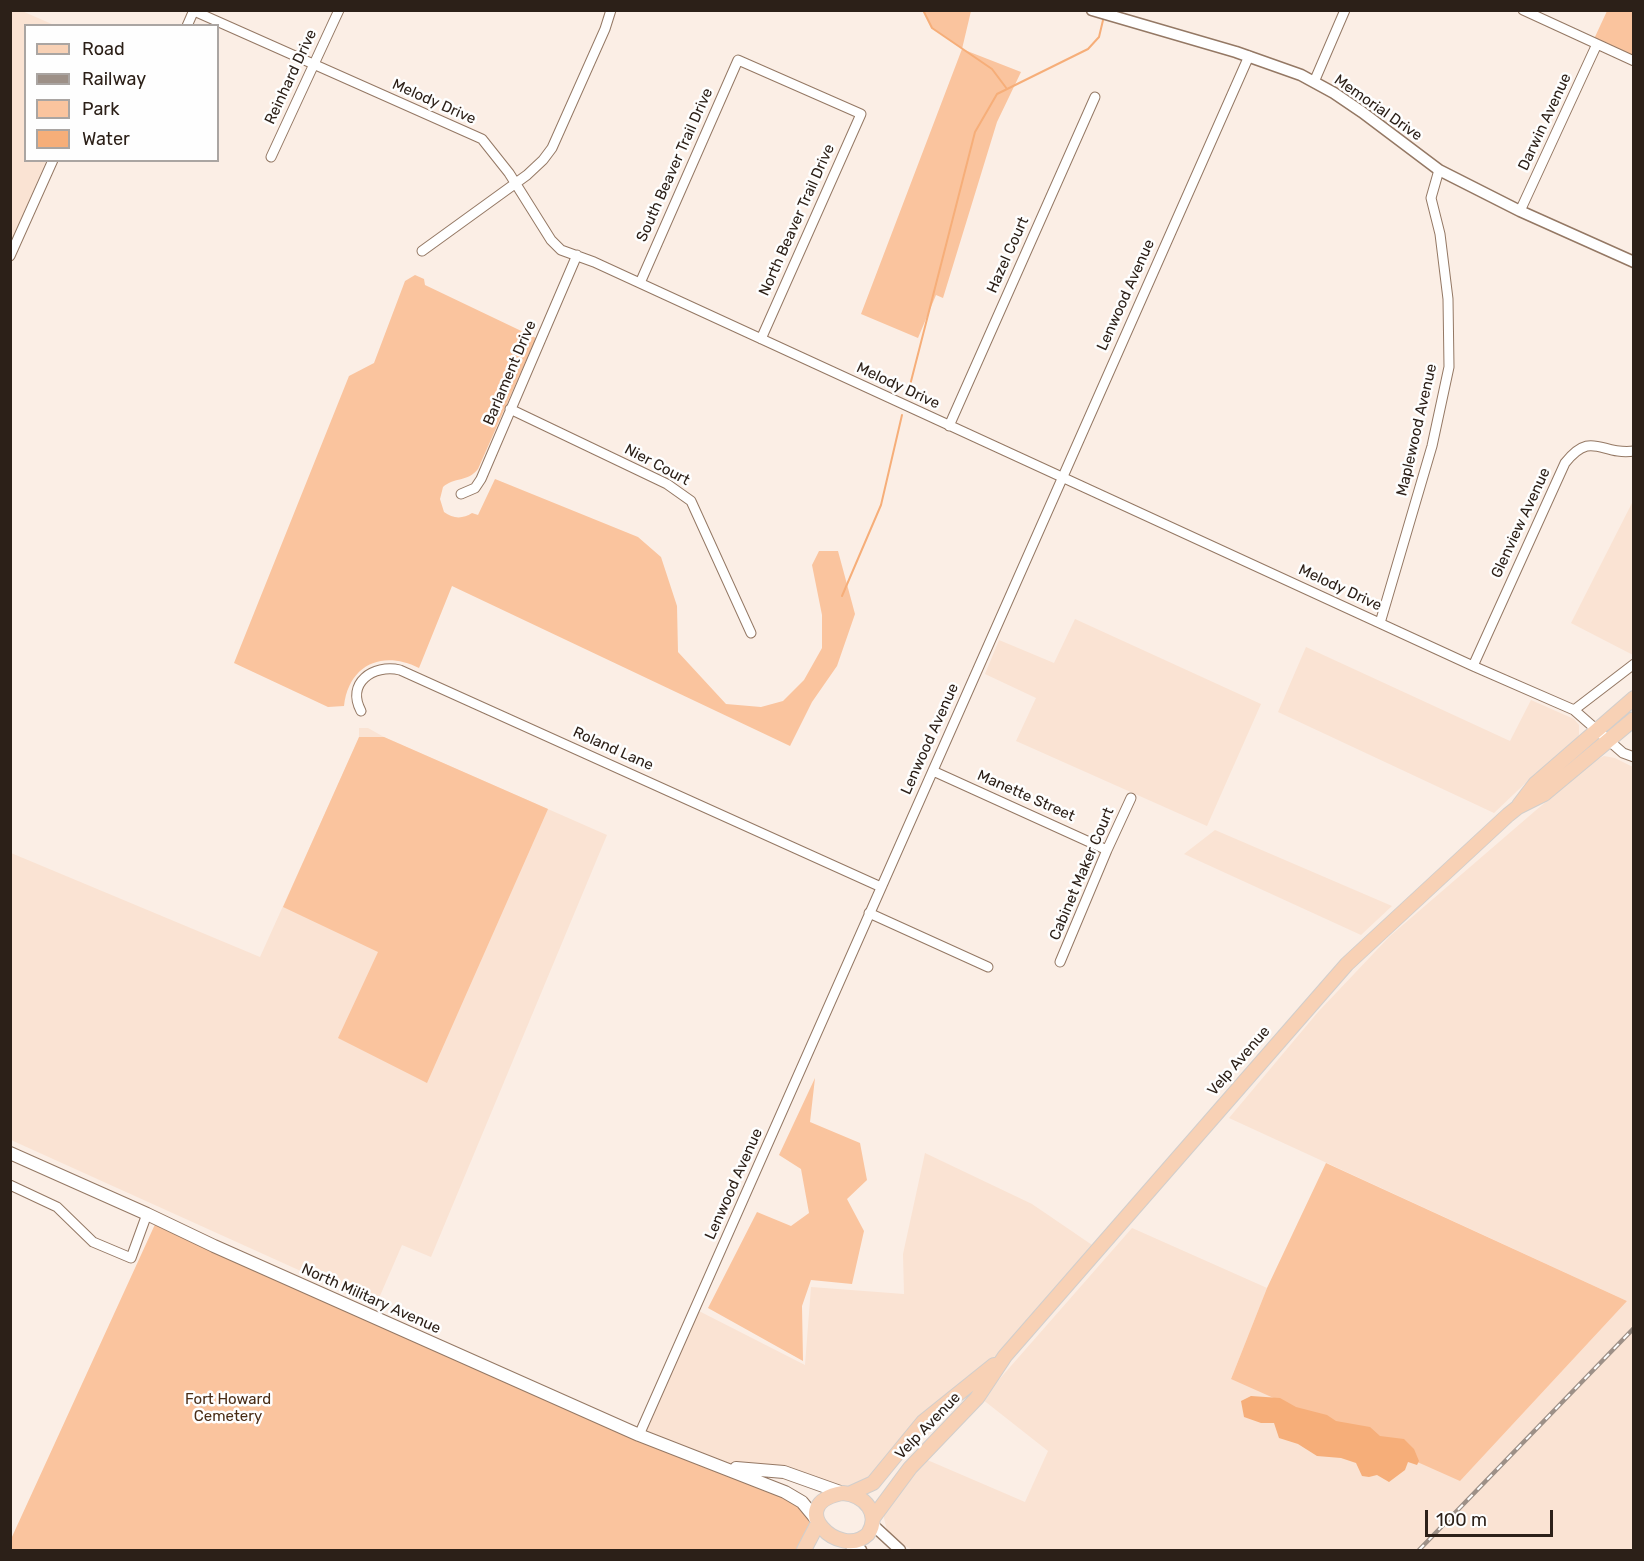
<!DOCTYPE html>
<style>
body{margin:0}
#map{position:relative;width:1644px;height:1561px;overflow:hidden;background:#fbeee5;font-family:Rubik,sans-serif}
canvas{display:block}
.frame{position:absolute;inset:0;border:12px solid #2c2018;pointer-events:none}
.legend{position:absolute;left:24px;top:24px;width:195px;height:138px;box-sizing:border-box;background:#fefefe;border:2px solid #aaa5a2;margin:0;padding:8px 10px;list-style:none;font-size:18px;color:#2c2018}
.legend li{display:flex;align-items:center;gap:12px;height:30px}
.legend b{width:30px;border:2px solid #aaa5a2}
.scale{position:absolute;left:1425px;top:1510px;width:128px;height:27px;box-sizing:border-box;border:3px solid #2c2018;border-top:0;padding-left:8px;font-size:18px;line-height:21px;white-space:nowrap;color:#2c2018;-webkit-text-stroke:4px #fefefe;paint-order:stroke}
</style>
<div id="map">
<canvas width="1644" height="1561"></canvas>
<div class="frame"></div>
<ul class="legend">
<li><b style="height:8px;background:#f8d1b5"></b>Road</li>
<li><b style="height:8px;background:#9d9087"></b>Railway</li>
<li><b style="height:16px;background:#fac49e"></b>Park</li>
<li><b style="height:16px;background:#f6ae79"></b>Water</li>
</ul>
<div class="scale">100 m</div>
</div>
<script>
const ctx = document.querySelector('canvas').getContext('2d');
ctx.lineJoin = 'round';
function paint(path, color) { ctx.fillStyle = color; ctx.fill(path, 'evenodd'); }
function trace(path, color, width, dash) { ctx.strokeStyle = color; ctx.lineWidth = width; ctx.lineCap = dash ? 'butt' : 'round'; ctx.setLineDash(dash || []); ctx.stroke(path); }
function write(font, color, halo, rows, align = 'center') {
  ctx.font = font + ' Rubik,sans-serif'; ctx.lineWidth = 5; ctx.setLineDash([]); ctx.textBaseline = 'middle'; ctx.strokeStyle = halo; ctx.fillStyle = color; for (const [text, x, y, turn = 0] of rows) {
    ctx.save(); ctx.translate(x, y); ctx.rotate((+turn || 0) * Math.PI / 180); ctx.textAlign = isNaN(turn) ? turn : align; if (halo) ctx.strokeText(text, 0, 0); ctx.fillText(text, 0, 0); ctx.restore();
  }
}
const built = new Path2D(`
 M 11,10 L 22,11 L 54,25 L 26,26 L 26,160 L 46,161 L 11,242 Z
 M 1633,501 L 1633,655 L 1571,623 Z
 M 1075,619 L 1261,704 L 1207,826 L 1016,741 L 1036,698 L 985,674 L 999,640 L 1054,663 Z
 M 1306,647 L 1510,741 L 1531,700 L 1574,719 L 1579,725 L 1579,736 L 1576,741 L 1534,775 L 1494,813 L 1278,712 Z
 M 359,728 L 368,728 L 384,737 L 607,835 L 431,1257 L 402,1245 L 376,1305 L 11,1140 L 11,853 L 260,957 L 359,738 Z
 M 1604,756 L 1615,758 L 1633,767 L 1633,1550 L 913,1550 L 903,1545 L 887,1531 L 884,1518 L 884,1511 L 925,1459 L 1025,1502 L 1048,1451 L 982,1399 L 1132,1228 L 1267,1288 L 1231,1379 L 1627,1301 L 1229,1118 L 1318,1012 L 1390,936 L 1535,811 L 1596,760 Z
 M 1215,830 L 1392,906 L 1361,935 L 1184,854 Z
 M 925,1153 L 1032,1204 L 1098,1249 L 1005,1356 L 923,1422 L 873,1483 L 851,1493 L 784,1472 L 723,1467 L 639,1435 L 695,1309 L 805,1365 L 811,1287 L 904,1294 L 903,1254 Z`);
const green = new Path2D(`
 M 923,11 L 971,11 L 962,49 L 1021,72 L 997,122 L 943,298 L 936,295 L 918,338 L 861,314 L 962,49 L 932,28 Z
 M 1607,11 L 1633,11 L 1633,57 L 1594,39 Z
 M 415,275 L 424,279 L 425,285 L 536,338 L 478,469 C 468,482 454,477 443,487 L 440,499 L 444,512 C 453,519 463,519 472,513 L 478,515 L 495,479 L 638,537 L 661,557 L 677,606 L 678,652 L 726,704 L 761,707 L 783,701 L 804,680 L 822,648 L 822,615 L 812,565 L 819,551 L 838,551 L 855,614 L 837,666 L 812,702 L 790,746 L 452,586 L 419,668 C 383,650 349,664 344,706 L 328,707 L 234,663 L 349,376 L 374,363 L 405,281 Z
 M 359,737 L 384,737 L 548,809 L 427,1083 L 338,1038 L 378,952 L 283,907 Z
 M 815,1078 L 810,1122 L 860,1143 L 867,1180 L 847,1199 L 864,1231 L 852,1284 L 811,1280 L 802,1306 L 803,1361 L 708,1308 L 757,1212 L 791,1226 L 809,1213 L 801,1169 L 779,1155 Z
 M 1326,1163 L 1627,1301 L 1460,1481 L 1231,1379 L 1267,1288 Z
 M 157,1220 L 785,1492 L 816,1519 L 804,1550 L 11,1550 L 11,1539 Z`);
const water = new Path2D(`
 M 1251,1396 L 1280,1398 L 1296,1407 L 1327,1415 L 1336,1421 L 1370,1427 L 1380,1436 L 1404,1439 L 1414,1449 L 1419,1461 L 1417,1465 L 1408,1462 L 1405,1470 L 1389,1482 L 1377,1475 L 1369,1477 L 1362,1476 L 1356,1463 L 1341,1458 L 1317,1456 L 1298,1444 L 1279,1438 L 1274,1423 L 1261,1423 L 1244,1417 L 1241,1401 Z`);
const stream = new Path2D(`
 M 923,10 L 932,28 L 992,69 L 1007,89
 M 908,393 L 975,132 L 997,94 L 1088,49 L 1099,37 L 1104,16
 M 842,596 L 881,505 L 902,415`);
const minor = new Path2D(`
 M 1523,10 L 1634,61
 M 194,11 L 482,139 L 509,173 L 551,240 L 561,250 L 594,262 L 1473,666 L 1574,710 L 1623,753 L 1634,757
 M 187,26 L 194,10
 M 1314,82 L 1345,10
 M 271,157 L 339,10
 M 1520,211 L 1597,44
 M 422,251 L 527,175 L 543,160 L 552,148 L 605,29 L 611,10
 M 10,256 L 53,160
 M 640,283 L 738,60 L 861,114 L 761,339
 M 510,409 L 667,484 L 691,501 L 751,633
 M 949,426 L 1095,97
 M 461,494 L 475,488 L 481,479 L 577,255
 M 1380,623 L 1432,446 L 1449,367 L 1448,299 L 1440,234 L 1431,198 L 1439,170
 M 1473,666 L 1565,463 C 1592,429 1601,456 1634,451
 M 1574,710 L 1634,664
 M 361,711 C 346,683 373,664 400,670 L 881,887
 M 933,771 L 1107,850
 M 869,913 L 988,967
 M 1060,962 L 1107,850 L 1131,798
 M 10,1185 L 57,1207 L 93,1242 L 131,1258 L 147,1214
 M 639,1435 L 1249,56`);
const tertiary = new Path2D(`
 M 1092,10 L 1236,52 L 1301,75 L 1334,93 L 1362,112 L 1439,170 L 1520,211 L 1634,262
 M 874,1526 L 900,1550
 M 852,1548 L 861,1550`);
const secondary = new Path2D(`
 M 10,1153 L 147,1214 L 214,1246 L 639,1435 L 785,1492 L 802,1502 L 816,1519
 M 736,1468 L 784,1472 L 843,1493`);
const primary = new Path2D(`
 M 1519,805 L 1535,784 L 1634,698
 M 843,1493 C 865,1495 881,1514 868,1534 C 840,1561 782,1504 843,1493 Z
 M 851,1493 L 873,1483 L 923,1422 L 994,1365
 M 873,1518 L 910,1468 L 977,1398 L 1005,1356 L 1347,964 L 1508,815 L 1518,807 L 1544,794 L 1634,719
 M 804,1550 L 816,1527`);
const rail = new Path2D(`
 M 1419,1550 L 1634,1328`);
const streetNames = [
 ["Reinhard Drive",291,77,-65],
 ["Melody Drive",434,102,24],
 ["Memorial Drive",1378,108,35],
 ["Darwin Avenue",1545,122,-65],
 ["South Beaver Trail Drive",675,165,-66],
 ["North Beaver Trail Drive",797,220,-66],
 ["Hazel Court",1008,255,-66],
 ["Lenwood Avenue",1126,295,-66],
 ["Barlament Drive",510,373,-67],
 ["Melody Drive",898,386,25],
 ["Maplewood Avenue",1417,430,-77],
 ["Nier Court",657,465,28],
 ["Glenview Avenue",1521,523,-65],
 ["Melody Drive",1340,588,25],
 ["Lenwood Avenue",930,739,-66],
 ["Roland Lane",613,749,24],
 ["Manette Street",1026,796,24],
 ["Cabinet Maker Court",1082,874,-67],
 ["Velp Avenue",1239,1061,-49],
 ["Lenwood Avenue",734,1184,-66],
 ["North Military Avenue",371,1299,24],
 ["Velp Avenue",928,1426,-46]
];
const parkNames = [
 ["Fort Howard",228,1400],
 ["Cemetery",228,1417]
];
paint(built, '#fae3d3');
paint(green, '#fac49e');
paint(water, '#f6ae79');
trace(stream, '#f6ae79', 2);
trace(minor, '#947864', 11);
trace(tertiary, '#947864', 13);
trace(secondary, '#947864', 14);
trace(primary, '#d1cecc', 16);
trace(minor, '#fff', 9);
trace(tertiary, '#fff', 10);
trace(secondary, '#fff', 12);
trace(primary, '#f8d1b5', 14);
trace(rail, '#9d9087', 4.5);
trace(rail, '#fefefe', 2, [7]);
write('15px', '#2c2018', '#fefefe', streetNames);
write('15px', '#492c15', '#fefefe', parkNames);
</script>
